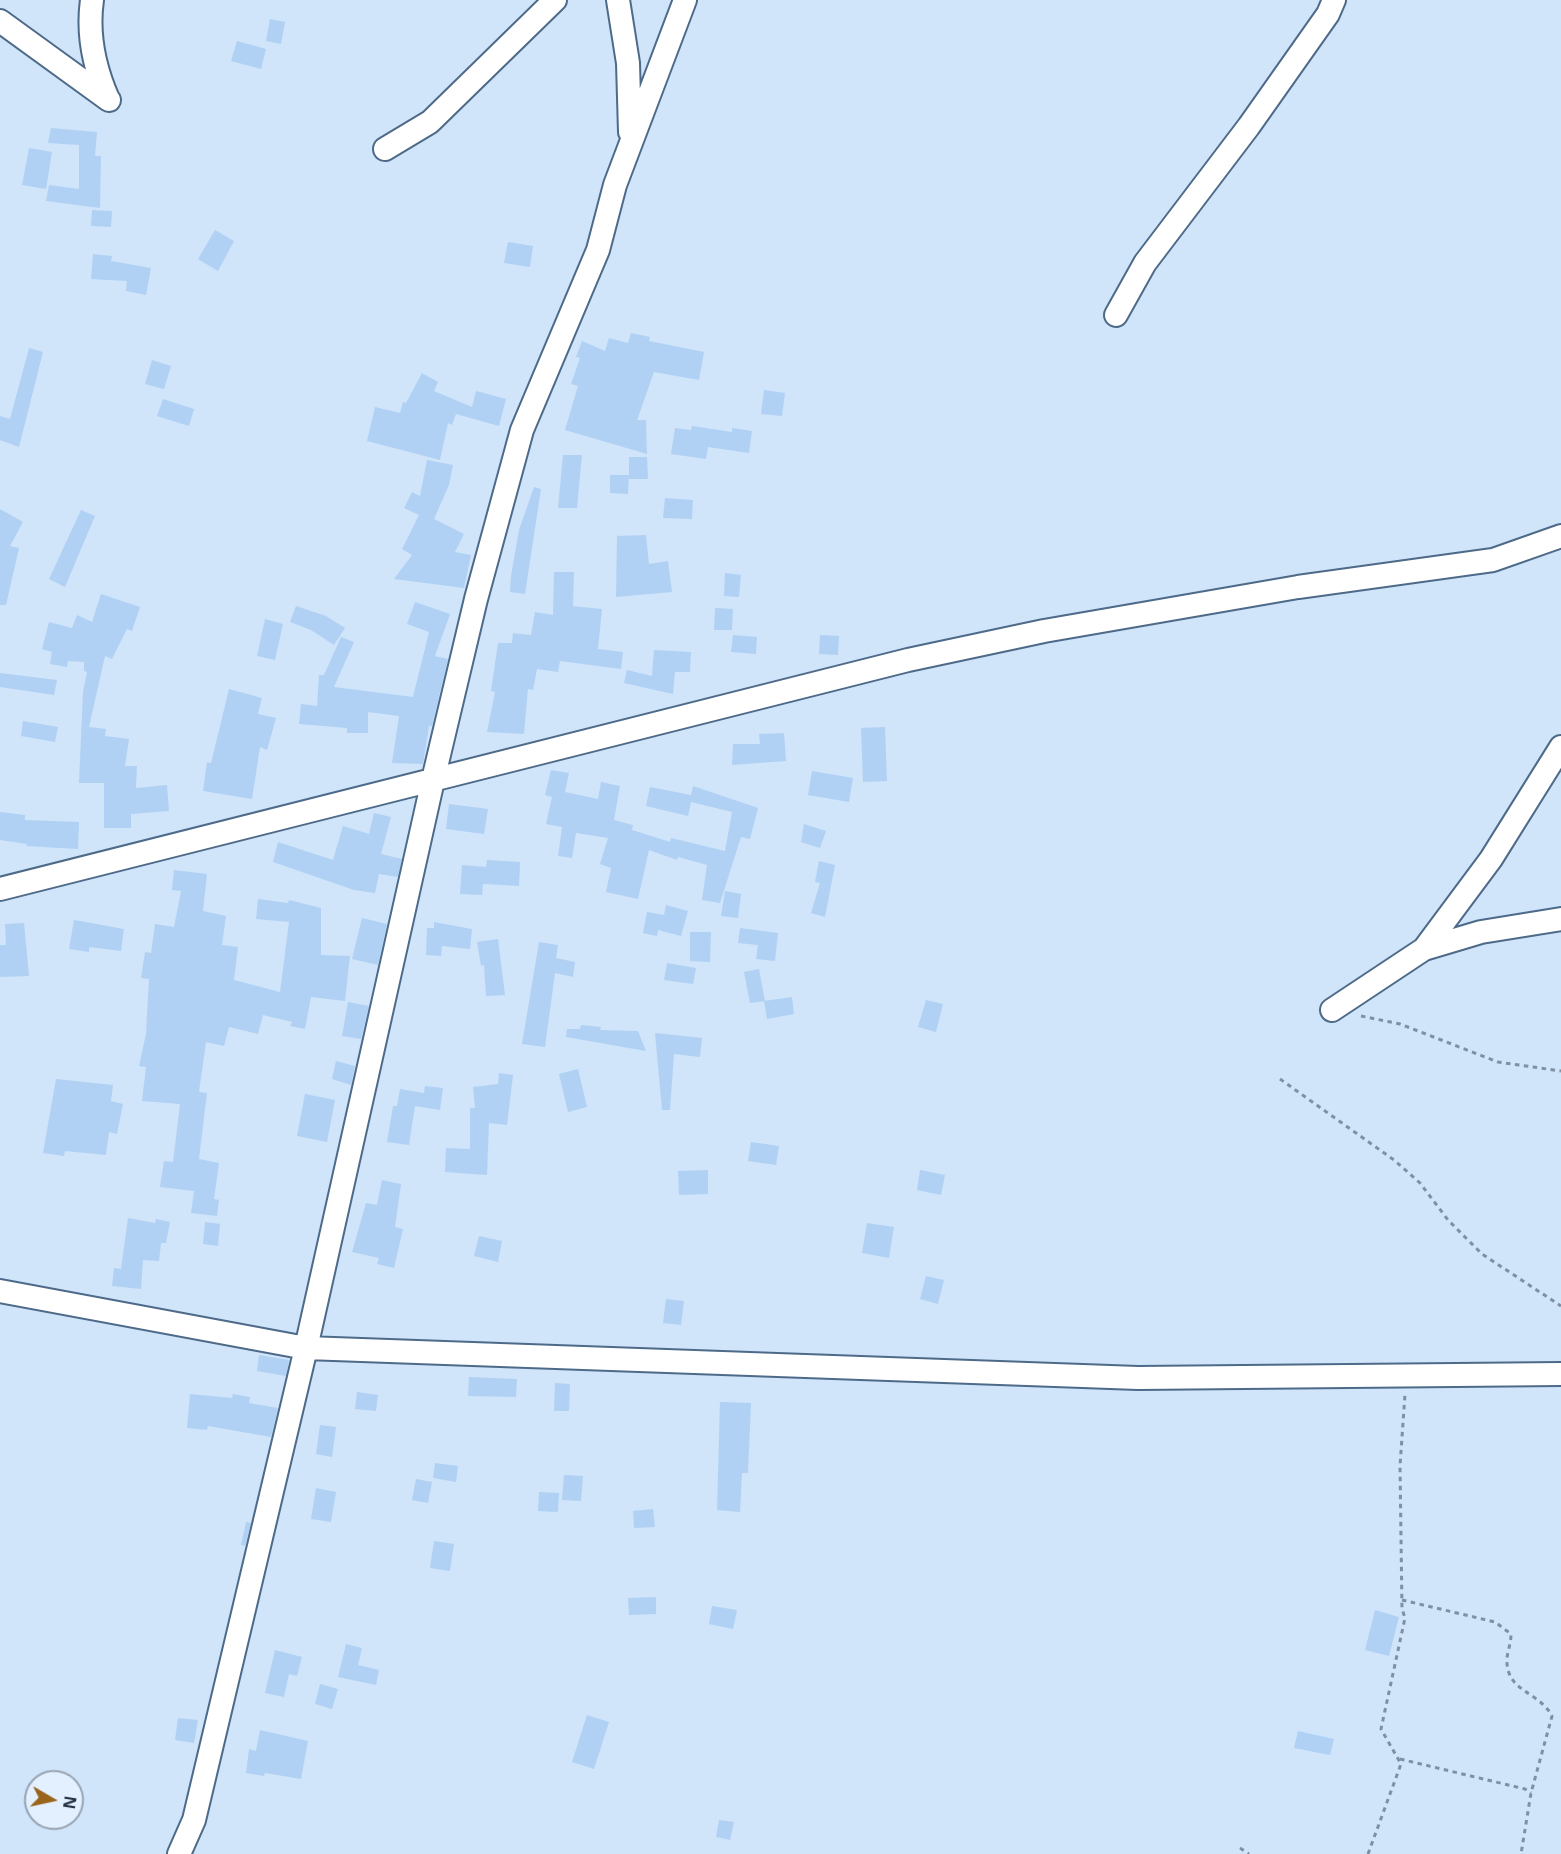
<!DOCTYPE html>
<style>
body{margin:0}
#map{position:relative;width:1561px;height:1854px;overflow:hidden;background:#d0e4fa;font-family:"Noto Sans",sans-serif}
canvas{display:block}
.north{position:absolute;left:24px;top:1770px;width:60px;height:60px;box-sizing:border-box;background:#e3f0ff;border:2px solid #97a4b3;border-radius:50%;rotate:99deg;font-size:16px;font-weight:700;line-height:24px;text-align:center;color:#253240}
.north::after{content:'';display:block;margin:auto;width:21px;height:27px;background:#99651b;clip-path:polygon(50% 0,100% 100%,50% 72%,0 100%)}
</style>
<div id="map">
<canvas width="1561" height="1854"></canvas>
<div class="north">N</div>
</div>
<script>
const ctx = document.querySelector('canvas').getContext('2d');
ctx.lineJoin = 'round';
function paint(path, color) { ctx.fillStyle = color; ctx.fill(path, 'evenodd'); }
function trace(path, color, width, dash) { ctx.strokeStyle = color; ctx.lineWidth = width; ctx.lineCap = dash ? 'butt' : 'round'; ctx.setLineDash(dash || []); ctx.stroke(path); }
const building = new Path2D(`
 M 270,19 L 285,22 L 281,44 L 266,41 Z
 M 237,41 L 266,49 L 261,69 L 231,61 Z
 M 51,128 L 97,132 L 95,156 L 101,156 L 100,208 L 46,201 L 49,185 L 79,189 L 79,145 L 48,143 Z
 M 29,148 L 52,152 L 46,189 L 22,185 Z
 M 92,210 L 112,211 L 111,227 L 91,226 Z
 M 215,230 L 234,241 L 218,271 L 198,259 Z
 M 508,242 L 533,246 L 530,267 L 504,263 Z
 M 93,254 L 112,256 L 111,261 L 151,268 L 146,295 L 126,291 L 127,281 L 91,279 Z
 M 631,333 L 650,337 L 649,341 L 704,352 L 699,380 L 654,372 L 637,420 L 646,420 L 647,454 L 565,430 L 578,386 L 571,384 L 580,358 L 576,357 L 582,341 L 605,351 L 609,338 L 628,343 Z
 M 29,348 L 43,352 L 19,447 L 0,440 L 0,416 L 10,419 Z
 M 152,360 L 171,366 L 164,389 L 145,384 Z
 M 422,373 L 438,382 L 434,391 L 472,407 L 476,391 L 506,399 L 499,426 L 456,414 L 452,425 L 448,423 L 440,460 L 367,441 L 375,407 L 400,413 L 403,402 L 406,403 Z
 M 764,390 L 785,393 L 782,416 L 761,414 Z
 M 163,399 L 194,409 L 189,426 L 157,416 Z
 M 692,426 L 732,432 L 732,428 L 752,431 L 749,453 L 708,447 L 706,459 L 671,454 L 675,428 L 691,430 Z
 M 563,455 L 582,455 L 577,508 L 558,508 Z
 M 629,457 L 647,457 L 648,479 L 629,479 Z
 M 427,460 L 453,465 L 449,485 L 434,519 L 464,534 L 455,552 L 471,555 L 464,588 L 394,579 L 412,555 L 402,549 L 419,515 L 404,508 L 412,492 L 420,496 Z
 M 610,475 L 629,475 L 628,494 L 610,493 Z
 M 534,487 L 541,489 L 525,594 L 510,592 L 511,576 L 519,530 Z
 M 665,498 L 693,500 L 692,519 L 663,518 Z
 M 0,509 L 23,522 L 10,546 L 19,548 L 6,605 L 0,605 Z
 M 81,510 L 95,516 L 65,587 L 49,579 Z
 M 646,535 L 649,564 L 668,561 L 672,592 L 616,597 L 617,536 Z
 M 554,572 L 574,572 L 573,606 L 602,609 L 598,649 L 623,652 L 621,669 L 560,661 L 558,672 L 537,669 L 533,690 L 528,689 L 524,734 L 487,732 L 495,692 L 491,691 L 498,643 L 512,643 L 513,633 L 531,635 L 535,612 L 553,615 Z
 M 725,573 L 741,575 L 739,597 L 724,596 Z
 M 101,594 L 140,607 L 132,631 L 127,629 L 112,659 L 105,656 L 89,727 L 106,729 L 105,736 L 129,739 L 125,766 L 137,766 L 136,788 L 167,785 L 169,811 L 131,814 L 131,828 L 104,828 L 104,783 L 79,783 L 83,692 L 87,672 L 84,671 L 84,662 L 68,661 L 67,667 L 50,664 L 52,652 L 42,649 L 49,622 L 72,628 L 77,615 L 92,622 Z
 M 415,602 L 450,614 L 435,656 L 448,659 L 432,726 L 429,726 L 423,764 L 392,763 L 399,716 L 368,712 L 368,733 L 347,733 L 347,728 L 299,724 L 301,704 L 317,706 L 319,675 L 324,675 L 341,637 L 354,642 L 334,687 L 413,697 L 429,632 L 407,624 Z
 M 296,606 L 326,616 L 345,628 L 334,645 L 311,630 L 290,622 Z
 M 715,608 L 733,609 L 732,630 L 714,630 Z
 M 265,619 L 283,624 L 275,660 L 257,656 Z
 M 733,635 L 757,637 L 756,654 L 731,652 Z
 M 820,635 L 839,636 L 838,655 L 819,654 Z
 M 654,650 L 691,652 L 690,672 L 675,672 L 673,694 L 624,683 L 627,670 L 652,676 Z
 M 0,673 L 57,680 L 54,695 L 0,687 Z
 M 229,689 L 262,698 L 258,714 L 276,718 L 267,750 L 260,747 L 252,799 L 203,791 L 207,762 L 211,763 Z
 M 23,721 L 58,727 L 55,742 L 21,736 Z
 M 885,727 L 887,781 L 863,782 L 861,728 Z
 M 784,733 L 786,761 L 732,765 L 733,744 L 760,744 L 759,734 Z
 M 551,770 L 569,773 L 565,792 L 598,799 L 601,782 L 620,786 L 614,820 L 633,825 L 632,830 L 670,842 L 671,838 L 725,851 L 732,812 L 691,802 L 688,816 L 646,806 L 650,787 L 691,795 L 693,786 L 758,808 L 750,839 L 741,837 L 720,903 L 702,900 L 707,865 L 678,857 L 677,860 L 649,850 L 638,899 L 606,892 L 611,868 L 600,864 L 608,838 L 576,833 L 572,858 L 558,856 L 562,827 L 546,824 L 552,797 L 545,795 Z
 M 812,771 L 853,778 L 849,802 L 808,795 Z
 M 449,804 L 488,809 L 484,834 L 446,829 Z
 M 0,812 L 25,815 L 25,820 L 79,822 L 78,849 L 26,846 L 27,844 L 0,840 Z
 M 374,813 L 391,817 L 381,854 L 402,859 L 398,877 L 379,874 L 375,893 L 354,890 L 273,862 L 278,842 L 333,860 L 343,826 L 369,834 Z
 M 804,824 L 826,831 L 820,848 L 801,842 Z
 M 487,860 L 520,862 L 519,886 L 483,884 L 482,895 L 460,894 L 462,865 L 486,867 Z
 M 819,861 L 835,865 L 825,917 L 811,913 L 820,883 L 815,882 Z
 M 174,870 L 207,874 L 203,911 L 226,916 L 222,945 L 238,947 L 234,980 L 280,992 L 289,922 L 256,919 L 258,899 L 288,903 L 289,900 L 321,908 L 321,955 L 350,956 L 345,1001 L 311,997 L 305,1029 L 290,1026 L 292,1022 L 263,1015 L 258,1034 L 229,1027 L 224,1046 L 206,1042 L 199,1092 L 207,1093 L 199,1159 L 219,1163 L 214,1199 L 219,1200 L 217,1216 L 191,1213 L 194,1191 L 160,1187 L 164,1161 L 173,1162 L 180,1104 L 142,1101 L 146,1067 L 139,1066 L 146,1034 L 149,979 L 141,978 L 145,952 L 151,953 L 155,924 L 174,927 L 181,891 L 172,890 Z
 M 725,891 L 741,894 L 738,918 L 721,916 Z
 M 666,905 L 688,911 L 681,936 L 658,930 L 657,936 L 643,933 L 647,912 L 664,915 Z
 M 362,918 L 387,924 L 378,965 L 352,959 Z
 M 74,920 L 124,929 L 121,951 L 89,947 L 89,952 L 69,949 Z
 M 434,922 L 472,929 L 470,949 L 442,946 L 441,956 L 426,955 L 427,928 L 434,928 Z
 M 24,923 L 29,976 L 0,977 L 0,945 L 6,945 L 5,924 Z
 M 740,928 L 778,933 L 775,961 L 756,959 L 758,945 L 738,943 Z
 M 690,932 L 711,932 L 710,962 L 690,961 Z
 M 498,939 L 505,995 L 486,996 L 484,965 L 481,966 L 477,942 Z
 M 539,942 L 558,945 L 556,958 L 575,962 L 573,977 L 555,973 L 545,1047 L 522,1044 Z
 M 667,963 L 696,968 L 693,984 L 664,980 Z
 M 759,969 L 765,1001 L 750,1003 L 744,972 Z
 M 792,997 L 794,1014 L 767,1019 L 764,1001 Z
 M 926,1000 L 943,1004 L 936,1032 L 918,1027 Z
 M 348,1002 L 369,1006 L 361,1039 L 342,1036 Z
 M 581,1025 L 601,1027 L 600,1030 L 638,1031 L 646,1051 L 566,1037 L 567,1029 L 580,1029 Z
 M 655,1033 L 702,1038 L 700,1057 L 674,1054 L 670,1110 L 662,1110 Z
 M 336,1061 L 355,1066 L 351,1085 L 332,1079 Z
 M 578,1069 L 587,1107 L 568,1112 L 559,1074 Z
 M 499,1073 L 513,1075 L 507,1125 L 489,1123 L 487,1175 L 445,1172 L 446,1148 L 470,1149 L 470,1108 L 475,1108 L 473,1087 L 498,1084 Z
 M 56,1079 L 113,1085 L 111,1101 L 123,1104 L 117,1134 L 109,1132 L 106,1155 L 65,1151 L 64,1156 L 43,1153 Z
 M 425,1086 L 443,1088 L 440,1110 L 415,1106 L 409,1145 L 387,1142 L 393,1106 L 397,1106 L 400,1089 L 424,1093 Z
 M 305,1094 L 335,1100 L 327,1142 L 297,1136 Z
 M 751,1142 L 779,1146 L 776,1165 L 748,1161 Z
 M 708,1170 L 708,1194 L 679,1195 L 678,1171 Z
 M 920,1170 L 945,1175 L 941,1195 L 917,1190 Z
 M 382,1180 L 401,1184 L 395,1227 L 403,1229 L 394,1268 L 377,1264 L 379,1258 L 352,1252 L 366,1203 L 377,1205 Z
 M 128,1218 L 155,1223 L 156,1219 L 170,1222 L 166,1243 L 161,1243 L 159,1261 L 143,1260 L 141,1289 L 112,1286 L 114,1268 L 121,1269 Z
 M 205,1222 L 220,1224 L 218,1246 L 203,1244 Z
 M 867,1223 L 894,1227 L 889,1258 L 862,1253 Z
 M 479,1236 L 502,1241 L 498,1262 L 474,1256 Z
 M 926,1276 L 944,1280 L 938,1304 L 920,1299 Z
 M 666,1299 L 684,1301 L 681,1325 L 663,1323 Z
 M 259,1355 L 289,1360 L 286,1376 L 257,1371 Z
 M 469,1377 L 517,1379 L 516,1397 L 468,1396 Z
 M 555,1383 L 570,1384 L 569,1411 L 554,1411 Z
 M 357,1392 L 378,1395 L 376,1411 L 355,1409 Z
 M 190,1394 L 232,1398 L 233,1394 L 250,1397 L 249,1403 L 278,1408 L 271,1437 L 208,1426 L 207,1430 L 187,1428 Z
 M 720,1402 L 751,1403 L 748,1473 L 742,1473 L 740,1512 L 717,1510 Z
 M 320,1425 L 336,1427 L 332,1457 L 316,1454 Z
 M 435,1463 L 458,1466 L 456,1482 L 433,1478 Z
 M 564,1475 L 583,1476 L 581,1501 L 562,1500 Z
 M 416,1479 L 432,1482 L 428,1503 L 412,1500 Z
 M 316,1488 L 336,1492 L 331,1522 L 311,1519 Z
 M 539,1492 L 559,1493 L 558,1512 L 538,1511 Z
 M 653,1509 L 655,1527 L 634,1528 L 633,1511 Z
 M 246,1522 L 251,1523 L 245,1546 L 241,1545 Z
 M 434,1541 L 454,1544 L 450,1571 L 430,1568 Z
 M 656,1597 L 656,1614 L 629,1615 L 628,1598 Z
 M 712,1606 L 737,1610 L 733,1629 L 709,1624 Z
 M 1375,1610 L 1399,1617 L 1389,1656 L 1365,1650 Z
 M 346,1644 L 362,1648 L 358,1665 L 379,1670 L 376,1685 L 338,1677 Z
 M 275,1650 L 302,1657 L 297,1676 L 289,1674 L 284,1697 L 265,1693 Z
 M 320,1684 L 338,1689 L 332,1709 L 315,1704 Z
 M 587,1715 L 609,1722 L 594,1769 L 572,1762 Z
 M 178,1718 L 198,1720 L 194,1743 L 175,1740 Z
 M 260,1730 L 308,1741 L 301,1779 L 265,1773 L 264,1776 L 246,1773 L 249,1749 L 256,1751 Z
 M 1298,1731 L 1334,1739 L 1330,1755 L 1294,1748 Z
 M 719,1820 L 734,1822 L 730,1840 L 716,1837 Z`);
const path = new Path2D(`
 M 1361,1016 L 1400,1024 L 1498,1062 L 1561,1071
 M 1280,1079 L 1394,1160 L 1420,1183 L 1448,1220 L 1482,1254 L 1561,1306
 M 1402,1600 L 1495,1622 L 1511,1634 C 1511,1643 1508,1650 1507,1658 C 1505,1692 1539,1691 1552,1716 L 1531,1793 L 1521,1854
 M 1400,1759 L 1525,1789 L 1531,1793
 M 1240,1848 L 1249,1854
 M 1368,1854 L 1401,1764 L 1381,1729 L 1405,1618 L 1402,1609 L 1400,1466 L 1405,1394`);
const minor = new Path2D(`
 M 92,0 C 87,35 94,67 108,99
 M 618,0 L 628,63 L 630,132
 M 0,21 L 109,100
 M 385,149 L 430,122 L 555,0
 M 1116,315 L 1145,263 L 1249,126 L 1328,14 L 1334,0
 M 0,889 L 908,660 L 1044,631 L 1298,587 L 1493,560 L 1561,536
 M 1424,949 L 1491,859 L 1561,747
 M 1332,1010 L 1424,949 L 1481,932 L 1561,919
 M 0,1291 L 306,1348 L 1138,1378 L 1561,1374
 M 179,1854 L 194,1820 L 306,1348 L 433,780 L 476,599 L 522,430 L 598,250 L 615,185 L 685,0`);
paint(building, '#b0d1f4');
trace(minor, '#4d6a89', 26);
trace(path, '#7f90a2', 3, [4.5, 4.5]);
trace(minor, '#fff', 22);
</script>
